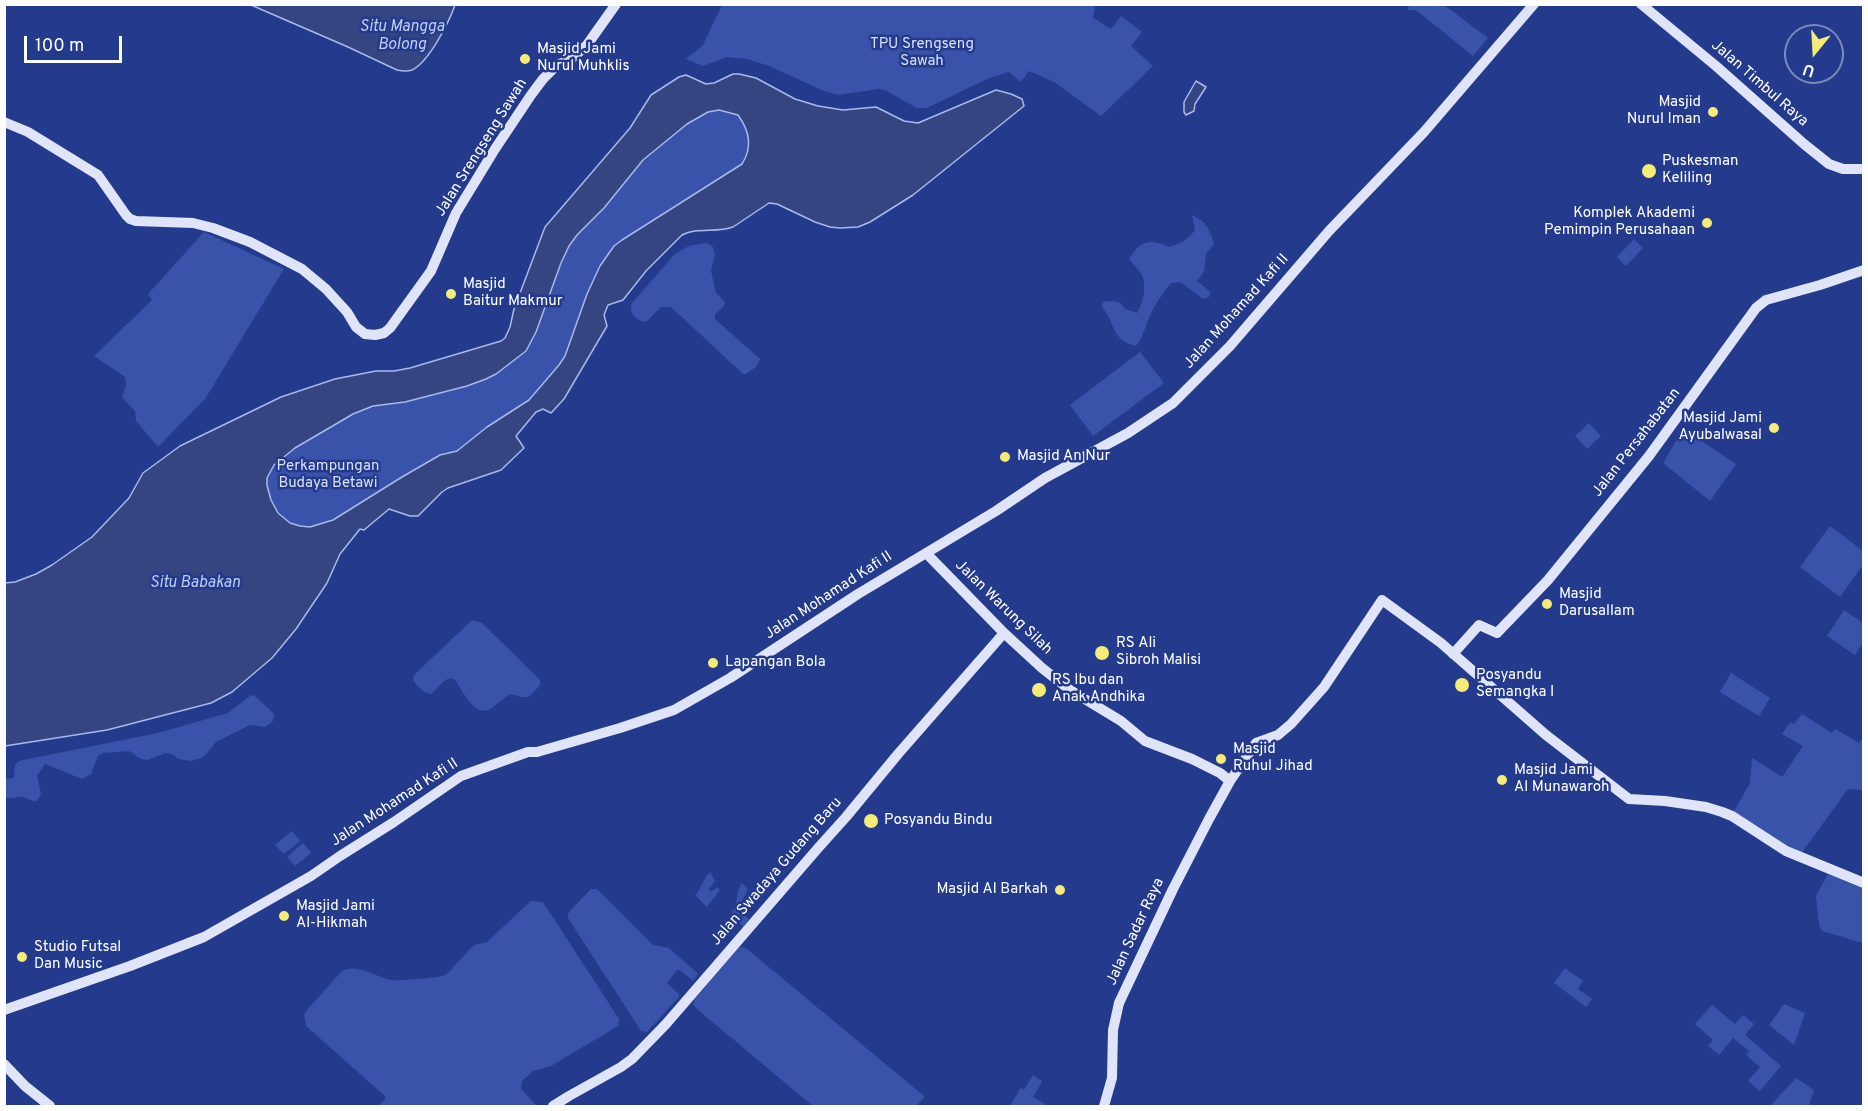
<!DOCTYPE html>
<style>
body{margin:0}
#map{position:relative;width:1868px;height:1111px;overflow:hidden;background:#243b8d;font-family:Overpass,sans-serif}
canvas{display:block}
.frame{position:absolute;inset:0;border:6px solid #fff;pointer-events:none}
.north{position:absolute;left:1784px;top:24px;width:60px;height:60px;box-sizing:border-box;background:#243b8d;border:2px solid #7c89bb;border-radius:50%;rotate:198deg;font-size:16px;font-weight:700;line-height:24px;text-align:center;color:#fff}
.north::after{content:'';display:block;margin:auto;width:21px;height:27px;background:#f5ec77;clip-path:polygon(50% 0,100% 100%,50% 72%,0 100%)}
.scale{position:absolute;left:24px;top:36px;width:98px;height:27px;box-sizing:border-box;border:3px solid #fff;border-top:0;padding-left:8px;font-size:18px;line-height:21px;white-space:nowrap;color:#fff;-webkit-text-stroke:4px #243b8d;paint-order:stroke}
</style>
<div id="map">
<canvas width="1868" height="1111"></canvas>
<div class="frame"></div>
<div class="north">U</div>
<div class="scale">100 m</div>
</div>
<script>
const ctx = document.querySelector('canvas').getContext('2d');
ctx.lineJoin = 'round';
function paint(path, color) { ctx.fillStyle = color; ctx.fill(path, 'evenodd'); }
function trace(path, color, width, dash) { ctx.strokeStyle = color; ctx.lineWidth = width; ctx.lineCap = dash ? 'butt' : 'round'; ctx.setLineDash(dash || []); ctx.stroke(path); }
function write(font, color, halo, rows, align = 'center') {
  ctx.font = font + ' Overpass,sans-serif'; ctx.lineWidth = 5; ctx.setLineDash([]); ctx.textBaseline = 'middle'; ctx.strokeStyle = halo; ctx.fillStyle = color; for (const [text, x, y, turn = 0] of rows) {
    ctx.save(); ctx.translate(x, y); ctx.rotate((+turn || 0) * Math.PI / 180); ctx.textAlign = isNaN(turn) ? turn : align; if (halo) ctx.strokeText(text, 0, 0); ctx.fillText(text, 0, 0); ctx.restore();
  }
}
const green = new Path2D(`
 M 1095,5 L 1093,18 L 1111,29 L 1121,16 L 1142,32 L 1131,46 L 1153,66 L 1101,116 L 1054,82 L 1029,71 L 1021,82 L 1009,72 L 989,78 L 927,108 L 917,108 L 885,90 L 878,89 L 838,95 L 824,91 L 769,66 L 747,59 L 727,57 L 703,66 L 686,59 L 703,45 L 722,5 Z
 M 1409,5 L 1444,5 L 1488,38 L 1473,56 L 1416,10 L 1408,10 Z
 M 719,110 L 738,115 C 749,130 753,147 742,164 L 622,240 L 614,246 L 600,266 L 587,294 L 565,355 L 559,365 L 529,400 L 487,427 L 457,451 L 440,456 L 402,477 L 333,520 L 310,527 L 300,526 L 290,523 L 278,513 L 271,500 L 267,485 L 267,478 L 274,465 L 295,448 L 353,414 L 373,406 L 405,402 L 467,386 L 486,379 L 496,374 L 526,351 L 536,332 L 561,263 L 569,246 L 577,235 L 604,208 L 643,160 L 687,124 L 708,112 Z
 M 1192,215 C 1206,221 1210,230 1214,244 L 1206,254 L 1204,272 L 1196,282 L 1199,282 L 1210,292 L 1209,297 L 1203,299 L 1181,282 L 1171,283 C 1164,292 1157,301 1152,311 C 1146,323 1144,336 1136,346 C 1111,340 1116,324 1102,307 L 1103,302 C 1113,301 1120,299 1125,309 L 1137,313 C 1143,303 1147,287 1142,275 C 1139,270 1133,264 1129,259 C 1140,241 1149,238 1169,247 C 1180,244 1188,240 1195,230 Z
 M 204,232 L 284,269 L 205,399 L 158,447 L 136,421 L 135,411 L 122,397 L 126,385 L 125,377 L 94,356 L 152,300 L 148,294 Z
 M 1634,239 L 1643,248 L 1626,266 L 1617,257 Z
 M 707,243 L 713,247 L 715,254 L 711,271 L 716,293 L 725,302 L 724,306 L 715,314 L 715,319 L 760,359 L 757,366 L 746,374 L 743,374 L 671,307 L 661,307 L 646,322 C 636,321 628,313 632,303 L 675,254 L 689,246 Z
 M 1140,352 L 1164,383 L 1093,436 L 1070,405 Z
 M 1589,423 L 1601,436 L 1587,449 L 1575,436 Z
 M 1683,429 L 1736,464 L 1710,501 L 1663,463 Z
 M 1830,526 L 1863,551 L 1863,565 L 1840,597 L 1800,567 Z
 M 1844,610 L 1863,623 L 1863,643 L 1855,655 L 1827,636 Z
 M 472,620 L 482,623 L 540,680 L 540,685 C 527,700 529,699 511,694 C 503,698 498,704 490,709 C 475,718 462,690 455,680 C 445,674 439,689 431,694 C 424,693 414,685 413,678 L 415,674 Z
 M 1731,673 L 1770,698 L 1759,716 L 1720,692 Z
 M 254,695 L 274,714 L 273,721 L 265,727 L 250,725 L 216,742 L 207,753 L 202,758 L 190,761 L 179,759 L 171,754 L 165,753 L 148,760 L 141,759 L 129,751 L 103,753 L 98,756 L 91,774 L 82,779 L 45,764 L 37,776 L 41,794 L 37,801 C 31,801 28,799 23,797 C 16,796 11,800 5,797 L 5,779 L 13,778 L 14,776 L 15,765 L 19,761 L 158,733 L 228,713 L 250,696 Z
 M 1802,714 L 1832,733 L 1835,729 L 1859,743 L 1863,737 L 1863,788 L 1862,790 L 1848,789 L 1800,855 L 1733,813 L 1750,783 L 1752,758 L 1782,777 L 1803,746 L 1782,734 L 1790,722 L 1794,724 Z
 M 292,831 L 300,841 L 284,854 L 275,845 Z
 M 303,843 L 311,853 L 295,866 L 287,857 Z
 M 710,872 L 715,881 L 709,889 L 711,892 L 717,887 L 720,890 L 707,907 L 695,895 C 702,888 703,879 710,872 Z
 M 1828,874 L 1863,888 L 1863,943 L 1822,931 L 1819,925 L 1816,896 Z
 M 742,883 L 748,889 L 739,907 L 739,911 L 749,919 L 743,927 L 731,914 C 739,904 735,892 742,883 Z
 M 591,889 L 597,889 L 653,945 L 669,948 L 698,974 L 693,981 L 680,970 L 677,970 L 667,983 L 679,994 L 679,997 L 647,1032 L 641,1031 L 568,918 L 568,913 Z
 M 531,901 L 543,902 L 619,1019 L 618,1026 L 551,1066 L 533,1071 L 522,1081 L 521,1089 L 537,1106 L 378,1106 L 385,1100 L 385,1096 L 306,1026 L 304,1015 L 307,1010 L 341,972 C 358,962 374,977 391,980 C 401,981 433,978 443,976 L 448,973 L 470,949 L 475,945 L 487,942 Z
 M 743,947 L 747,949 L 925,1097 L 916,1106 L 813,1106 L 697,1009 L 693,1004 L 694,1000 L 738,948 Z
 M 1565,968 L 1583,981 L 1578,989 L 1592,999 L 1586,1007 L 1554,983 Z
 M 1784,1004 L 1805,1013 L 1794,1045 L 1769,1025 Z
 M 1712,1005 L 1735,1024 L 1743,1015 L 1754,1024 L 1745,1035 L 1781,1066 L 1760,1091 L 1748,1081 L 1760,1067 L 1746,1055 L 1749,1051 L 1733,1038 L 1719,1055 L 1708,1046 L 1713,1040 L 1695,1024 Z
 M 1033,1075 L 1042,1081 L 1033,1097 L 1045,1104 L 1044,1106 L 1010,1106 L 1021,1088 L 1024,1090 Z
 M 1796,1078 L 1814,1090 L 1809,1106 L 1770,1106 Z`);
const water = new Path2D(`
 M 251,5 L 455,5 C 449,22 429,62 412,70 C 407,72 402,71 397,70 L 348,47 Z
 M 733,74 L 739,74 L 756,78 L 795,99 L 818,106 L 843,110 L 876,107 L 904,121 L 918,123 L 996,90 L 1011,94 L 1022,99 L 1024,106 L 913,195 L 870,222 L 858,227 L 840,228 L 830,227 L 815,222 L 777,204 L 769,203 L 733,227 C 717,233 697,227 682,235 L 646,271 L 623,300 L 608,305 L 604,315 L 607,326 L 564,399 L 551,413 L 543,409 L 536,412 L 516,436 L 524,448 L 501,470 L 448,488 L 442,492 L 418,516 L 410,516 L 389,509 L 364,530 L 360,529 L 340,554 L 327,583 L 296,629 L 272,658 L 232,692 L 211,703 L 107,730 L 5,746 L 5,583 L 15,582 L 36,574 L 52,565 L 92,537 L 129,498 L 143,473 L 180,446 L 281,397 L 335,379 L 376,371 L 394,371 L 410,368 L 501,341 L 505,338 L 510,327 L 514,309 L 545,227 L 630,128 L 651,95 L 679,77 L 686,75 L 706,84 L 714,83 ZM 719,110 L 738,115 C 749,130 753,147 742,164 L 622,240 L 614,246 L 600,266 L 587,294 L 565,356 L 559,365 L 529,400 L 487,427 L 457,451 L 440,455 L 402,477 L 333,520 L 310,527 L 300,526 L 290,523 L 278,513 L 271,500 L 267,485 L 267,478 L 274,465 L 295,448 L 353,414 L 373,406 L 405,402 L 467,386 L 486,379 L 496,374 L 526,351 L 536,332 L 561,263 L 569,246 L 577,235 L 604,208 L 643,160 L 687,124 L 708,112 Z
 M 1196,81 L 1206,87 L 1195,104 L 1194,111 L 1186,115 L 1184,112 L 1184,102 Z`);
const secondary = new Path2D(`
 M 1641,4 L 1716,66 L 1804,144 L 1829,164 L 1843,169 L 1864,169
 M 4,122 L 28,132 L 98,175 L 126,215 L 130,219 L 136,221 L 193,223 L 213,228 L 250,242 L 302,269 L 326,289 L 347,312 L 356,327 L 365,334 L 375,335 L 384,333 L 390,328 L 431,271 L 456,213 L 495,149 L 531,95 L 543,79 L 557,65 L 570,60 L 587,45 L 616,4
 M 926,553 L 1004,633 L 1042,668 L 1070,690 L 1121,721 L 1145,741 L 1192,759 L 1220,773 L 1230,781
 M 1453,654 L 1479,625 L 1497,633 L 1548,580 L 1649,456 L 1756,308 L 1766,300 L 1820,285 L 1864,270
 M 4,1010 L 130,966 L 204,937 L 311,876 L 340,856 L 394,822 L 461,776 L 528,752 L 537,752 L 620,728 L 674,710 L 730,678 L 858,594 L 996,511 L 1045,478 L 1128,433 L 1173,403 L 1230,346 L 1329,231 L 1424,132 L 1534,4
 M 4,1064 L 25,1086 L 50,1106
 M 553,1106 L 569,1096 L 621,1067 L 632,1059 L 666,1024 L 819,847 L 846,817 L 898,754 L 1004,633
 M 1104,1106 L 1112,1078 L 1113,1030 L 1119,1003 L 1173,889 L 1209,819 L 1230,781 L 1256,743 L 1278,735 L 1291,724 L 1324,687 L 1382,600 L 1441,643 L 1546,735 L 1629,799 L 1665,801 L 1706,807 L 1722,812 L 1732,816 L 1786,851 L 1864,883`);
const markers = [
 [525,59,6,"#f5ec77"],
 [1713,112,6,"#f5ec77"],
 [1649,171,8,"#f5ec77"],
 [1707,223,6,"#f5ec77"],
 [451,294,6,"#f5ec77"],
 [1774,428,6,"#f5ec77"],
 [1005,457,6,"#f5ec77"],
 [1547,604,6,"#f5ec77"],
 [1102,653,8,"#f5ec77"],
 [713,663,6,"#f5ec77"],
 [1462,685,8,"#f5ec77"],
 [1039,690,8,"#f5ec77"],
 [1221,759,6,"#f5ec77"],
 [1502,780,6,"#f5ec77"],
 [871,821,8,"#f5ec77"],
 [1060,890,6,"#f5ec77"],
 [284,916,6,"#f5ec77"],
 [22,957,6,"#f5ec77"]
];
const parkNames = [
 ["TPU Srengseng",922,45],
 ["Sawah",922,62],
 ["Perkampungan",328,467],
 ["Budaya Betawi",328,484]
];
const poiNames = [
 ["Masjid Jami",537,50],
 ["Nurul Muhklis",537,67],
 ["Masjid",1701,103,"right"],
 ["Nurul Iman",1701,120,"right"],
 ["Puskesman",1662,162],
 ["Keliling",1662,179],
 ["Komplek Akademi",1695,214,"right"],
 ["Pemimpin Perusahaan",1695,231,"right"],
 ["Masjid",463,285],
 ["Baitur Makmur",463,302],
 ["Masjid Jami",1762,419,"right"],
 ["Ayubalwasal",1762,436,"right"],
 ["Masjid An Nur",1017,457],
 ["Masjid",1559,595],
 ["Darusallam",1559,612],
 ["RS Ali",1116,644],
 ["Sibroh Malisi",1116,661],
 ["Lapangan Bola",725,663],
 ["Posyandu",1476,676],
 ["Semangka I",1476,693],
 ["RS Ibu dan",1052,681],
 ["Anak Andhika",1052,698],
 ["Masjid",1233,750],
 ["Ruhul Jihad",1233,767],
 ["Masjid Jami",1514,771],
 ["Al Munawaroh",1514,788],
 ["Posyandu Bindu",884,821],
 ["Masjid Al Barkah",1048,890,"right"],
 ["Masjid Jami",296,907],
 ["Al-Hikmah",296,924],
 ["Studio Futsal",34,948],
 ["Dan Music",34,965]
];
const streetNames = [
 ["Jalan Timbul Raya",1759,84,41],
 ["Jalan Srengseng Sawah",482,148,-58],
 ["Jalan Mohamad Kafi II",1237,312,-48],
 ["Jalan Persahabatan",1637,443,-52],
 ["Jalan Mohamad Kafi II",829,596,-33],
 ["Jalan Warung Silah",1003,608,44],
 ["Jalan Mohamad Kafi II",395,803,-33],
 ["Jalan Swadaya Gudang Baru",777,872,-49],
 ["Jalan Sadar Raya",1136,932,-65]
];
const waterNames = [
 ["Situ Mangga",402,28],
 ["Bolong",402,46],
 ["Situ Babakan",195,584]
];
paint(green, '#3953aa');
paint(water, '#354582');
trace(water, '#a8b9ec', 1.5);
trace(secondary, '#dfe4f9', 10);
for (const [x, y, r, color] of markers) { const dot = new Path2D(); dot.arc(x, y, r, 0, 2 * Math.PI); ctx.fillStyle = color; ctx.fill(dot); trace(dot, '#243b8d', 2); }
write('15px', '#d8e0f8', '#243b8d', parkNames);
write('15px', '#fff', '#243b8d', poiNames, 'left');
write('15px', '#fff', '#243b8d', streetNames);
write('italic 16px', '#c0ccf2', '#243b8d', waterNames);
</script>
